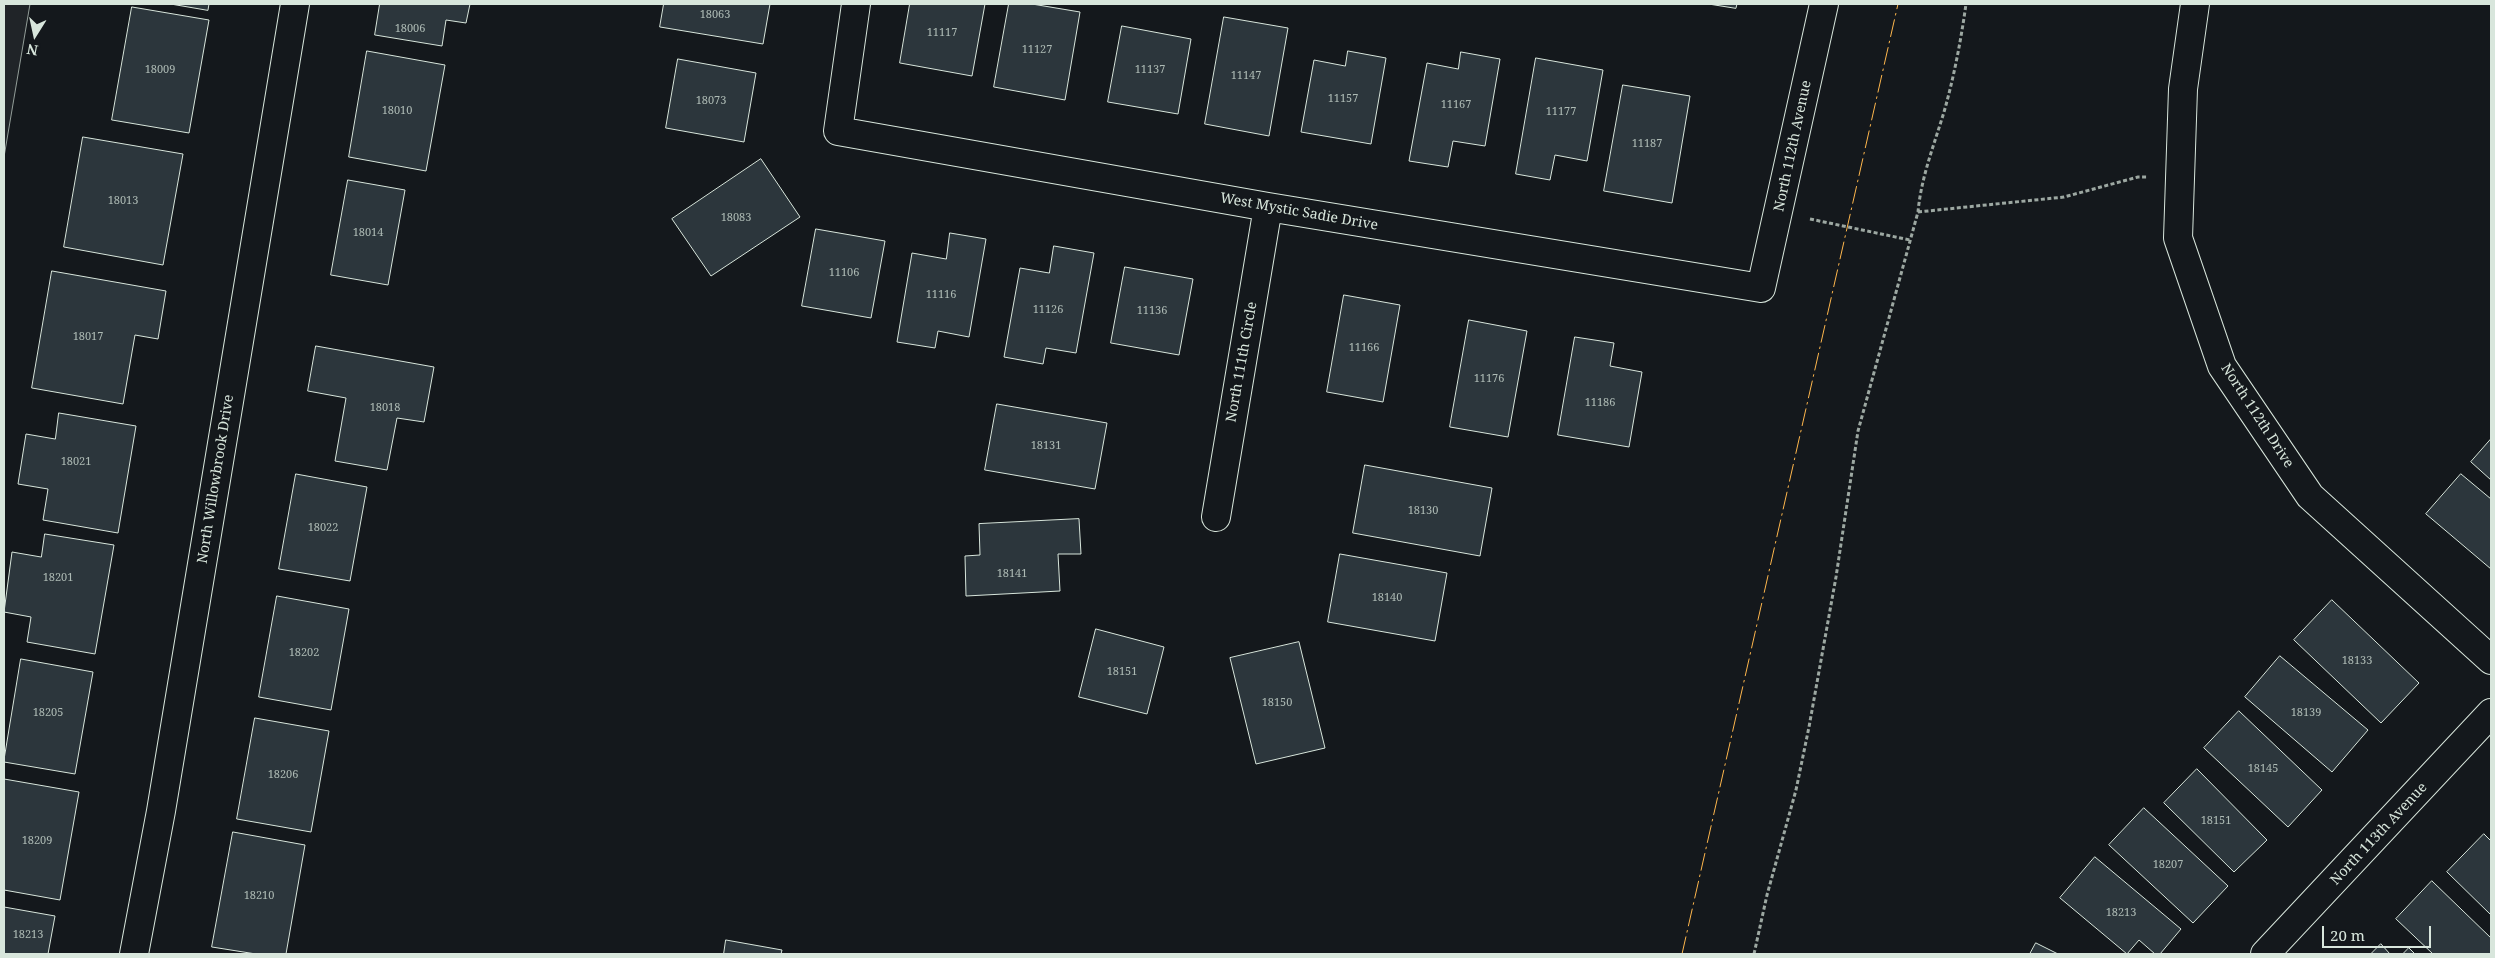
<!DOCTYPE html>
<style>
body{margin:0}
#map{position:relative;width:2495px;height:958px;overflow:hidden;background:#14181c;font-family:"Noto Serif",serif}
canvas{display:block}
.frame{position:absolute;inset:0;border:5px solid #d8e6dc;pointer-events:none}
.north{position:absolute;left:10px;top:10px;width:50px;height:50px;-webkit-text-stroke:4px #14181c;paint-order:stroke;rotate:190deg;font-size:14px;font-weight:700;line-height:20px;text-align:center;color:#d8e6dc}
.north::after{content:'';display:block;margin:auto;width:18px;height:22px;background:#d8e6dc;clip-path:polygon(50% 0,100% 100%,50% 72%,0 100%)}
.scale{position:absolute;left:2322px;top:926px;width:109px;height:22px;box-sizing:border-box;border:2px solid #d8e6dc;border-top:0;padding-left:6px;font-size:15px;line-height:18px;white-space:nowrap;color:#d8e6dc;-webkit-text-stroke:4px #14181c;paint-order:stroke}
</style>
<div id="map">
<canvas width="2495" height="958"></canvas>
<div class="frame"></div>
<div class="north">N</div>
<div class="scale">20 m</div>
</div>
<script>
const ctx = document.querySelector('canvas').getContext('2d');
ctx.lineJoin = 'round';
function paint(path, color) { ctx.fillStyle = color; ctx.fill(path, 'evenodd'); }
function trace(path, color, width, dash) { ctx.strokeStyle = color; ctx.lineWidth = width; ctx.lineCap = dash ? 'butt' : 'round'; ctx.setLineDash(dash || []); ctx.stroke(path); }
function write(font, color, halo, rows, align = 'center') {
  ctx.font = font + ' "Noto Serif",serif'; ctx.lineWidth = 4; ctx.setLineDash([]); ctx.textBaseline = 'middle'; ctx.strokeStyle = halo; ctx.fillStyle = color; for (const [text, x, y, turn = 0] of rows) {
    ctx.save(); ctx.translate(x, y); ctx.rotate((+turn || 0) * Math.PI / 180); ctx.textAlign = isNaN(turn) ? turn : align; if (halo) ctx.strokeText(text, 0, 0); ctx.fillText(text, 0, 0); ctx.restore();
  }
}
const green = new Path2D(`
 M 4,4 L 30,4 L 4,157 Z`);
const building = new Path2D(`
 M 171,4 L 209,4 L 208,10 Z
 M 380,4 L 470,4 L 466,23 L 446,20 L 442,46 L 375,35 Z
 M 664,4 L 770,4 L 763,44 L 660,27 Z
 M 910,4 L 985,4 L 972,76 L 900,63 Z
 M 1009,4 L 1032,4 L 1080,12 L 1065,100 L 994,87 Z
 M 1709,4 L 1737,4 L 1736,8 Z
 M 132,7 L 209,20 L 189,133 L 112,120 Z
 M 1224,17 L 1288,28 L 1269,136 L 1205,124 Z
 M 1122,26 L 1191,39 L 1178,114 L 1108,102 Z
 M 367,51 L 445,65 L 426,171 L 349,157 Z
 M 1348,51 L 1386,58 L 1371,144 L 1301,132 L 1314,60 L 1345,66 Z
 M 1461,52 L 1500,59 L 1485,146 L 1453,141 L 1448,167 L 1409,161 L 1427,63 L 1458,69 Z
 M 1536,58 L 1603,70 L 1587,161 L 1555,155 L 1550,180 L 1516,174 Z
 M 678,59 L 756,73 L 744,142 L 666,128 Z
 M 1623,85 L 1690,96 L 1672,203 L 1604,191 Z
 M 83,137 L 183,154 L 163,265 L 64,247 Z
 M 761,159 L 800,217 L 711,276 L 672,219 Z
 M 348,180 L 405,190 L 388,285 L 331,275 Z
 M 816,229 L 885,241 L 871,318 L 802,306 Z
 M 950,233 L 986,239 L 969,337 L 938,331 L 935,348 L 897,342 L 912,253 L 946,259 Z
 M 1054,246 L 1094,253 L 1076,353 L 1046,348 L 1043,364 L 1004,357 L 1020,268 L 1049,273 Z
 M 1125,267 L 1193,279 L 1179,355 L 1111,343 Z
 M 52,271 L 166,291 L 158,339 L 135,335 L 123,404 L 32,388 Z
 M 1344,295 L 1400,305 L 1383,402 L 1327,392 Z
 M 1469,320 L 1527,331 L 1508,437 L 1450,427 Z
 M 1575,337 L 1614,343 L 1610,366 L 1642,372 L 1629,447 L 1558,435 Z
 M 316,346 L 434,367 L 424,422 L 397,418 L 387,470 L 335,461 L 346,398 L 308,391 Z
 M 997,404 L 1107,423 L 1095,489 L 985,470 Z
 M 59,413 L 136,426 L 118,533 L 43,520 L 48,489 L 18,484 L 26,434 L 55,439 Z
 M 2491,439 L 2491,480 L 2471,462 Z
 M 1365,465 L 1492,488 L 1480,556 L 1353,533 Z
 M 296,474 L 367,487 L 350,581 L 279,569 Z
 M 2461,474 L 2491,499 L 2491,569 L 2426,514 Z
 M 1079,519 L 1081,554 L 1058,554 L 1060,591 L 966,596 L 965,556 L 980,555 L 979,524 Z
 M 45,534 L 114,545 L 95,654 L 27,642 L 31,617 L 4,612 L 12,552 L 41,557 Z
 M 1340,554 L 1447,573 L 1435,641 L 1328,622 Z
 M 277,596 L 349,609 L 331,710 L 259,697 Z
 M 2332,600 L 2419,683 L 2381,723 L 2294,640 Z
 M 1096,629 L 1164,647 L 1147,714 L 1079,697 Z
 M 1299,642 L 1325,748 L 1256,764 L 1230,658 Z
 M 2280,656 L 2368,730 L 2332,772 L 2245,697 Z
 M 21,659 L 93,672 L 75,774 L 4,762 Z
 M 2239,711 L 2322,790 L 2288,827 L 2204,748 Z
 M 255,718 L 329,731 L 311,832 L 237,819 Z
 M 2197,769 L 2267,840 L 2234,872 L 2164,803 Z
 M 4,779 L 79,792 L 60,900 L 4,890 Z
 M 2144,808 L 2228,886 L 2193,923 L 2109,845 Z
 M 233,832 L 305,845 L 286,954 L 256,954 L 212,947 Z
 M 2484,834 L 2491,841 L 2491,915 L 2447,872 Z
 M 2095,857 L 2181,929 L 2160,954 L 2155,954 L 2139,940 L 2127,954 L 2060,898 Z
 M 2432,881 L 2491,938 L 2491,954 L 2433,954 L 2396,919 Z
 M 4,907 L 55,916 L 48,954 L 4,954 Z
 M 726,940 L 782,950 L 781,954 L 724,954 Z
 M 2036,943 L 2058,954 L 2030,954 Z
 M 2381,944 L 2390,954 L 2371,954 Z
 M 2409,948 L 2415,954 L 2403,954 Z`);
const path = new Path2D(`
 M 1918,212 L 2064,197 L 2138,177 L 2147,177
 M 1810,219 L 1910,240
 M 1754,954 L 1767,895 L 1796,790 L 1809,727 L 1836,577 L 1858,431 L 1918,212 C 1921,178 1934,145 1944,112 C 1954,77 1961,40 1966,4`);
const minor = new Path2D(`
 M 856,4 L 838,131 L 1268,207 L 1761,288 L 1824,4
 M 2195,4 L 2183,89 L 2178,238 L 2222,366 L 2310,496 L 2491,660
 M 1216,517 L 1268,207
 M 134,954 L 161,811 L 295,4
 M 2265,954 L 2491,713`);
const power = new Path2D(`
 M 1682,954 L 1898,4`);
const numberNames = [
 ["18063",715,15],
 ["18006",410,29],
 ["11117",942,33],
 ["11127",1037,50],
 ["18009",160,70],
 ["11137",1150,70],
 ["11147",1246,76],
 ["11157",1343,99],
 ["18073",711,101],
 ["11167",1456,105],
 ["18010",397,111],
 ["11177",1561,112],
 ["11187",1647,144],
 ["18013",123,201],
 ["18083",736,218],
 ["18014",368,233],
 ["11106",844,273],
 ["11116",941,295],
 ["11126",1048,310],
 ["11136",1152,311],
 ["18017",88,337],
 ["11166",1364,348],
 ["11176",1489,379],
 ["11186",1600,403],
 ["18018",385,408],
 ["18131",1046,446],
 ["18021",76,462],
 ["18130",1423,511],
 ["18022",323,528],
 ["18141",1012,574],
 ["18201",58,578],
 ["18140",1387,598],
 ["18202",304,653],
 ["18133",2357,661],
 ["18151",1122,672],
 ["18150",1277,703],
 ["18205",48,713],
 ["18139",2306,713],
 ["18145",2263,769],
 ["18206",283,775],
 ["18151",2216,821],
 ["18209",37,841],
 ["18207",2168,865],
 ["18210",259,896],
 ["18213",2121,913],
 ["18213",28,935]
];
const streetNames = [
 ["North 112th Avenue",1793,146,-78],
 ["West Mystic Sadie Drive",1299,212,10],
 ["North 111th Circle",1242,362,-80],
 ["North 112th Drive",2257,416,57],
 ["North Willowbrook Drive",216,479,-81],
 ["North 113th Avenue",2379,834,-47]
];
paint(green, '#202428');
trace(green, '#939e99', 1);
paint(building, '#2c363c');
trace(building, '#d8e6dc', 1);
trace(minor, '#d8e6dc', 30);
trace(path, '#9da8a2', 3, [4, 2.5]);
trace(minor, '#14181c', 28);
trace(power, '#ffb74d', 1, [18, 4, 2.5, 4]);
write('11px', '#adbab4', null, numberNames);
write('14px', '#d8e6dc', '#14181c', streetNames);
</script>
